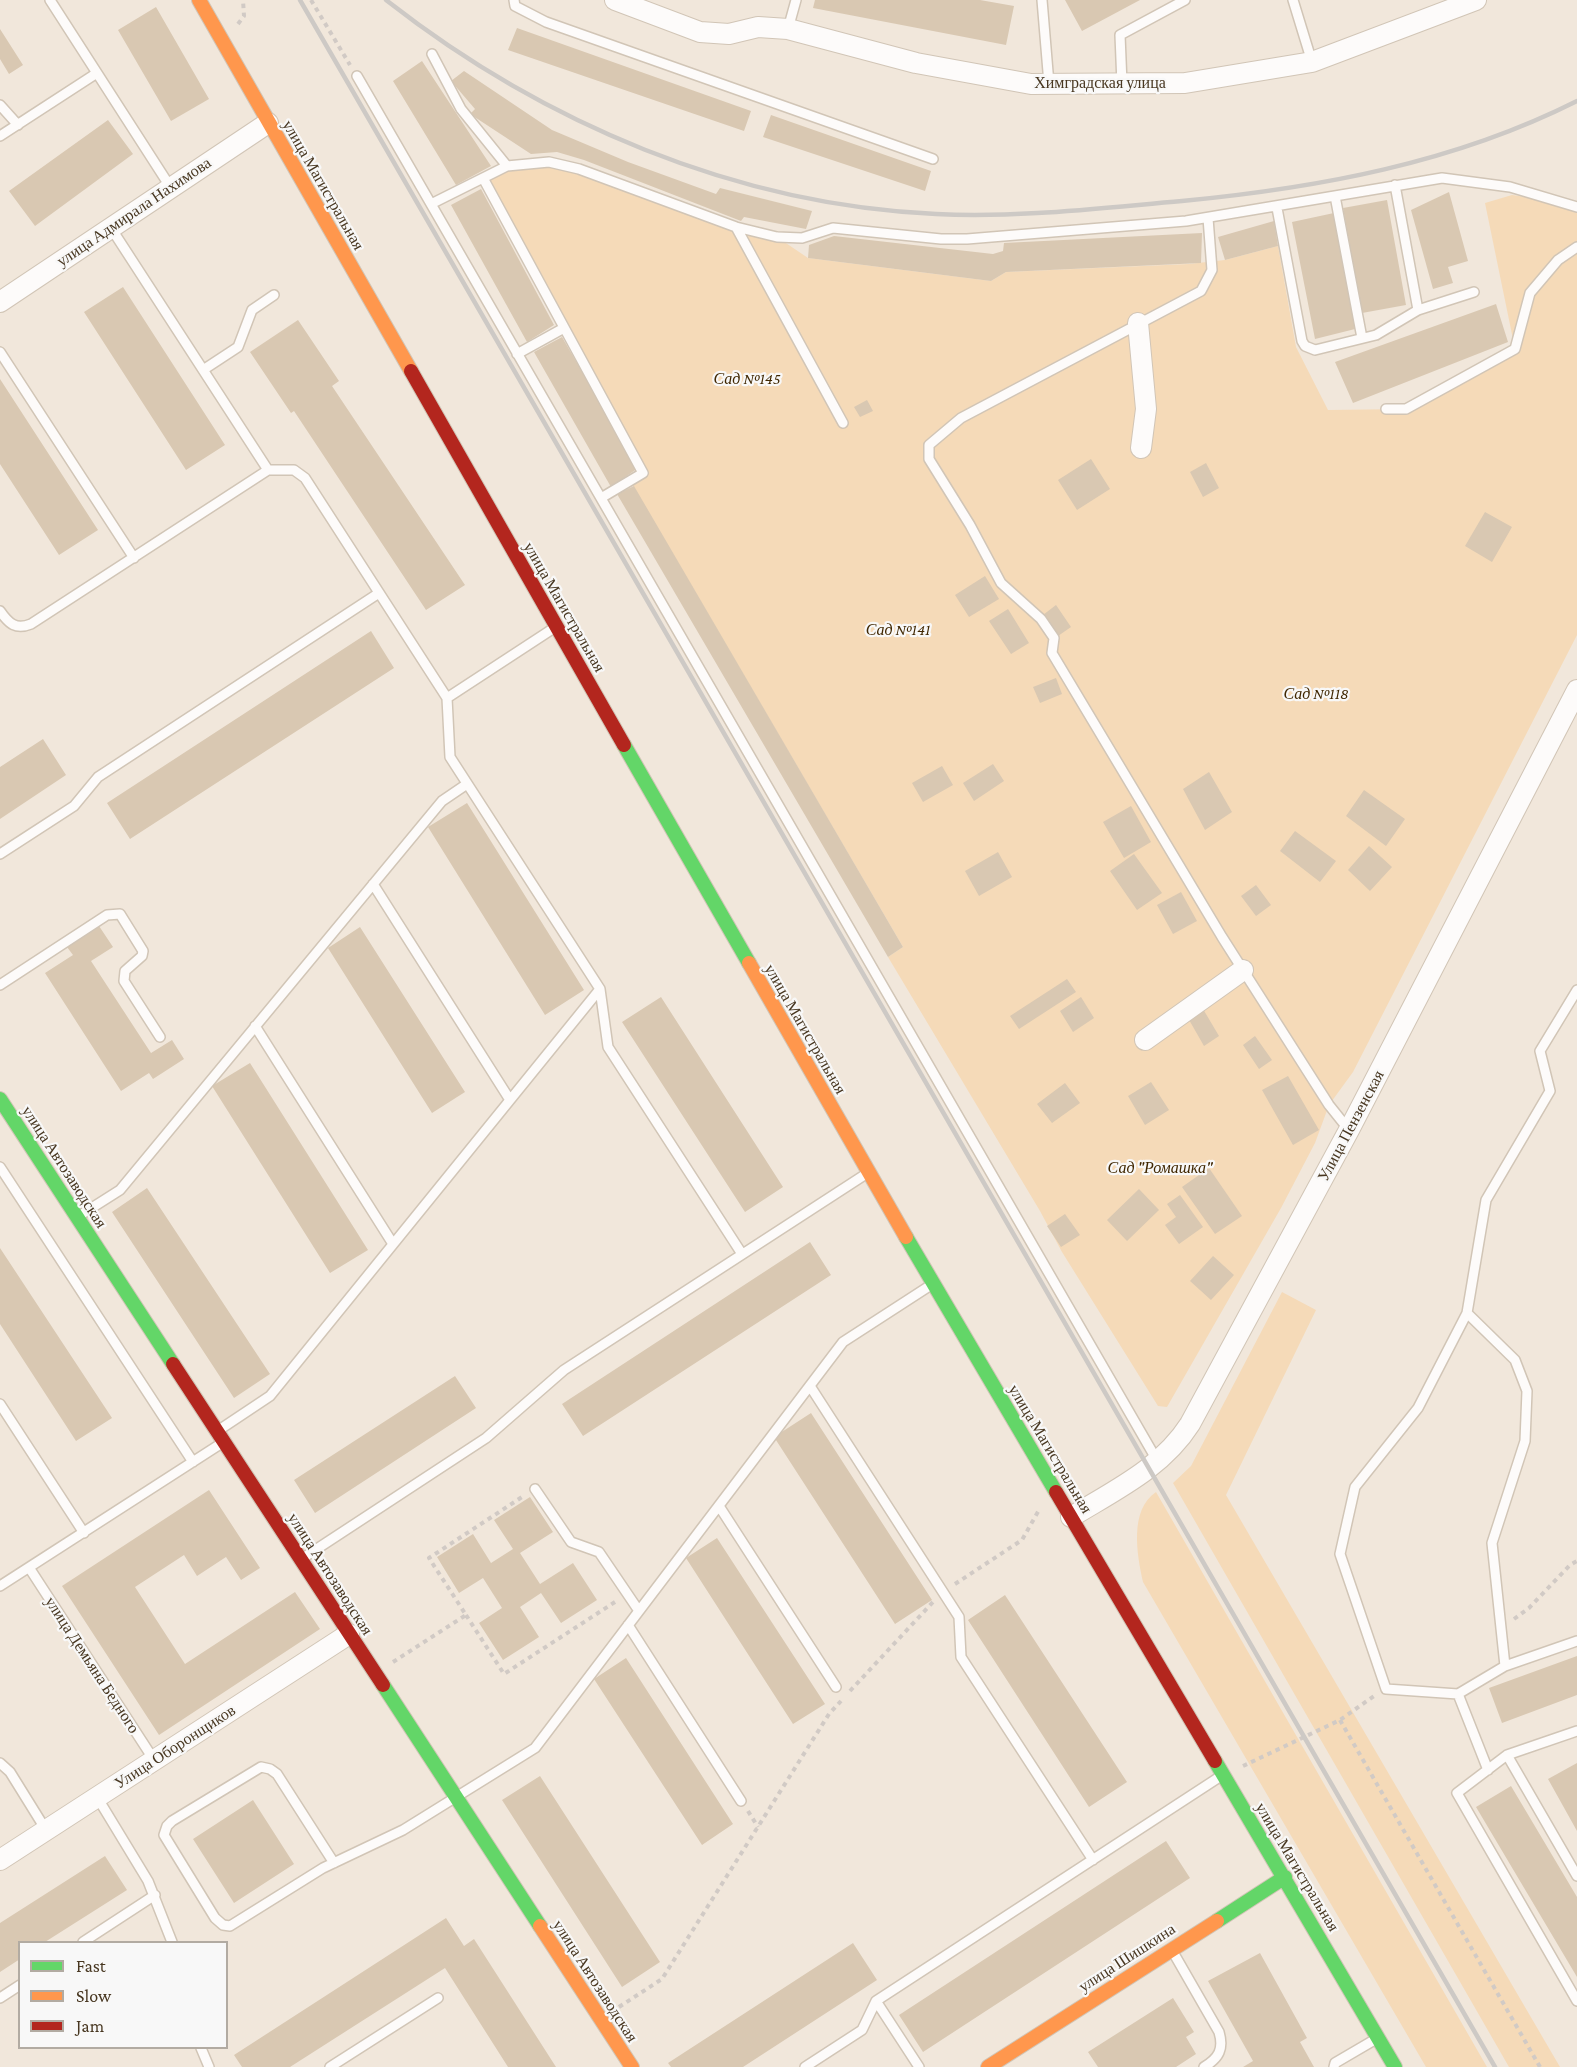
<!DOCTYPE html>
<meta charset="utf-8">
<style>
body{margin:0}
#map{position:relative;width:1577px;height:2067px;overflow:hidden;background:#f1e7db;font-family:"Crimson Pro",serif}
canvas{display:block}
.legend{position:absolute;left:18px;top:1941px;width:210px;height:108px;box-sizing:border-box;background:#f8f8f8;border:2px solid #b2aba2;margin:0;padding:8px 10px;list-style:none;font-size:18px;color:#483721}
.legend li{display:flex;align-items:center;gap:12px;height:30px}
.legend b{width:30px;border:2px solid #b2aba2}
</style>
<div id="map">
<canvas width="1577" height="2067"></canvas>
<ul class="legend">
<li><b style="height:8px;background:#63d668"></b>Fast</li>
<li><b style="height:8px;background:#ff974d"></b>Slow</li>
<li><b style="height:8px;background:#b3261e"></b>Jam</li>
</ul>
</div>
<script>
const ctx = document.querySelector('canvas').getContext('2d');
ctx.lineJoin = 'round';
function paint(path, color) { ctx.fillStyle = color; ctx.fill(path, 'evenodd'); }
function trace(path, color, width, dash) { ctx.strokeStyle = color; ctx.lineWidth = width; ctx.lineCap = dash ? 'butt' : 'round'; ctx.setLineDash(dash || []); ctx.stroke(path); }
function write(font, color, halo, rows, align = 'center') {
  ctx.font = font + ' "Crimson Pro",serif'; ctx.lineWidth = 4.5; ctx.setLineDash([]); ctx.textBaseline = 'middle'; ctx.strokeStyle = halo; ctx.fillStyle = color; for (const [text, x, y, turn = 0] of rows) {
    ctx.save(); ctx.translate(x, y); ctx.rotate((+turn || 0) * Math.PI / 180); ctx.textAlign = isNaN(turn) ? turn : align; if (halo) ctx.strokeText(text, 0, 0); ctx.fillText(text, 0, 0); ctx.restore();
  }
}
const green = new Path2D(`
 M 549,162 L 777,237 L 808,258 L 991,281 L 1006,272 L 1189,264 L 1225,260 L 1278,246 L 1296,347 L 1328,410 L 1406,409 L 1515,349 L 1485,203 L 1512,195 L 1541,199 L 1577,213 L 1577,635 L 1353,1072 L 1329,1105 L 1315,1143 L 1281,1208 L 1167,1407 L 1158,1406 L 1062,1252 L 1040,1211 L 888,957 L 903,947 L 630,481 L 643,473 L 483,178 L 507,166 Z
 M 1282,1292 L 1316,1310 L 1226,1495 L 1560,2067 L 1509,2067 L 1173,1483 L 1191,1466 Z
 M 1156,1492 L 1487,2067 L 1426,2067 L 1143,1582 C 1137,1555 1129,1510 1156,1492 Z`);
const building = new Path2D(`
 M 815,0 L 980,0 L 1014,6 L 1006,45 L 813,8 Z
 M 1065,0 L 1140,0 L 1082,31 Z
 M 156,7 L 209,99 L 171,121 L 118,30 Z
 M 517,28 L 751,111 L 744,131 L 508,50 Z
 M 0,29 L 23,65 L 9,74 L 0,59 Z
 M 422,61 L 491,166 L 456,185 L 393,81 Z
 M 464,71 L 552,130 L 628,162 L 716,194 L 720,188 L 812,211 L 806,229 L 744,217 L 741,221 L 584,160 L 557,152 L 531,154 L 470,114 L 475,109 L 451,81 Z
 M 771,115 L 931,171 L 925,191 L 763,137 Z
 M 108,120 L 133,154 L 35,226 L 9,191 Z
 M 481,189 L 554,325 L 527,342 L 451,205 Z
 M 1449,192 L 1468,261 L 1448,267 L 1453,283 L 1433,289 L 1411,210 Z
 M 1387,200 L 1406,305 L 1362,313 L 1343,208 Z
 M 1334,213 L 1355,329 L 1315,339 L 1292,222 Z
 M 1274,221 L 1278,246 L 1225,260 L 1218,237 Z
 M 1202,233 L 1201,263 L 1006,272 L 991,281 L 808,258 L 809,245 L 834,236 L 993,254 L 1003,251 L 1004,243 Z
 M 123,287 L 225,445 L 186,470 L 84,312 Z
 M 1496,304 L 1508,342 L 1353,403 L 1335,362 Z
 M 298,320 L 339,381 L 332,386 L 465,585 L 426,610 L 294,411 L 291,413 L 250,352 Z
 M 562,337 L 638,468 L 611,487 L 534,352 Z
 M 0,379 L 98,530 L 59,555 L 0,464 Z
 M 867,400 L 873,411 L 860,417 L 854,407 Z
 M 1091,459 L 1110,489 L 1077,510 L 1058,480 Z
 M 1206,463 L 1219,488 L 1203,497 L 1190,472 Z
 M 634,486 L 903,947 L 888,957 L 617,494 Z
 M 1485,512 L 1512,527 L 1492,562 L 1465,546 Z
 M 985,576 L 999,599 L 969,617 L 955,595 Z
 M 1056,605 L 1071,627 L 1058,636 L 1043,615 Z
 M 1008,609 L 1029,643 L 1011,654 L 989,621 Z
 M 371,631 L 394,668 L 130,839 L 107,803 Z
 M 1056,678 L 1062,694 L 1040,703 L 1033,687 Z
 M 43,739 L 66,775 L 0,819 L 0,767 Z
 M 993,764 L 1004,781 L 974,801 L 963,783 Z
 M 942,766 L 953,785 L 923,802 L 912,783 Z
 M 1209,772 L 1232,812 L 1205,830 L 1183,789 Z
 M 1364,790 L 1405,819 L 1386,846 L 1346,816 Z
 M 467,803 L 584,990 L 545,1015 L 428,827 Z
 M 1131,806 L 1151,842 L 1124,858 L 1103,822 Z
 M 1295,831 L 1336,861 L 1320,882 L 1280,851 Z
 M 1369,846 L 1392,867 L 1370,891 L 1348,870 Z
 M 998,852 L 1012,877 L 979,896 L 965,871 Z
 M 1134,854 L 1162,893 L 1137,910 L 1110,871 Z
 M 1256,885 L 1271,905 L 1256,916 L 1241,896 Z
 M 1181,892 L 1197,921 L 1173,934 L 1157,905 Z
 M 99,926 L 113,947 L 91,961 L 151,1053 L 172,1040 L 184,1059 L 153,1079 L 149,1073 L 121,1091 L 45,973 L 73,955 L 67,947 Z
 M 360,927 L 465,1092 L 432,1113 L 328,948 Z
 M 1067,979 L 1076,992 L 1019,1029 L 1010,1016 Z
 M 661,997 L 783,1187 L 745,1212 L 622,1022 Z
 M 1081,997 L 1094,1018 L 1073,1032 L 1060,1011 Z
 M 1203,1009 L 1219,1036 L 1204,1046 L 1188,1018 Z
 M 1255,1036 L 1272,1060 L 1259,1069 L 1243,1045 Z
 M 250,1063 L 368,1250 L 330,1273 L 212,1086 Z
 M 1288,1076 L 1319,1130 L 1293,1145 L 1262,1090 Z
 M 1151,1082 L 1169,1110 L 1145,1125 L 1128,1096 Z
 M 1065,1083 L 1080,1103 L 1052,1123 L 1037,1104 Z
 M 1209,1168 L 1242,1216 L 1215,1234 L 1182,1187 Z
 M 147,1188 L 270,1374 L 234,1398 L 112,1212 Z
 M 1139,1189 L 1159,1210 L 1127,1241 L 1107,1220 Z
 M 1180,1195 L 1203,1227 L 1179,1244 L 1165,1225 L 1176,1217 L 1167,1204 Z
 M 1065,1214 L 1080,1235 L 1061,1247 L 1047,1226 Z
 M 810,1242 L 831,1275 L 583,1436 L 562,1404 Z
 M 0,1248 L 112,1418 L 76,1441 L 0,1324 Z
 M 1213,1256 L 1234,1275 L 1211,1300 L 1190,1281 Z
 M 455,1376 L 476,1408 L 315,1513 L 294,1480 Z
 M 811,1413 L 932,1600 L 895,1624 L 774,1437 Z
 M 209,1490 L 260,1568 L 241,1580 L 226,1557 L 197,1576 L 184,1555 L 135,1587 L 185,1664 L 295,1592 L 320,1629 L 159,1735 L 62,1586 Z
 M 530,1497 L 553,1532 L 520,1553 L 540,1584 L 573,1563 L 597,1600 L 561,1623 L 541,1593 L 520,1607 L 539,1637 L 503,1660 L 479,1623 L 502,1608 L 483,1578 L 459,1593 L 437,1557 L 473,1534 L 491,1563 L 513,1549 L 494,1520 Z
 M 717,1538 L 825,1704 L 793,1724 L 686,1558 Z
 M 1005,1595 L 1127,1782 L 1089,1807 L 968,1620 Z
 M 1577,1656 L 1577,1695 L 1502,1723 L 1489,1688 Z
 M 626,1658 L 733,1824 L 702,1845 L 594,1679 Z
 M 1577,1763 L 1577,1831 L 1548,1779 Z
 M 540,1776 L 660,1962 L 622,1987 L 502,1800 Z
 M 1511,1786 L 1577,1897 L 1577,1977 L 1476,1807 Z
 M 253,1800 L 294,1864 L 234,1903 L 193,1839 Z
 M 1166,1841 L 1190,1878 L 923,2052 L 899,2015 Z
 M 105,1856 L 127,1890 L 45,1942 L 20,1942 L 20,1959 L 0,1972 L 0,1923 Z
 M 446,1918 L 464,1946 L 474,1939 L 556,2067 L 508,2067 L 445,1968 L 290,2067 L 242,2067 L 234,2055 Z
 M 853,1943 L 877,1980 L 743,2067 L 671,2067 L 668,2063 Z
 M 1260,1953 L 1307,2038 L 1300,2042 L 1314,2067 L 1243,2067 L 1253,2061 L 1208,1981 Z
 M 1173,1998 L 1194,2032 L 1186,2037 L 1196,2054 L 1176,2067 L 1098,2067 L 1088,2052 Z`);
const path = new Path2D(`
 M 311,0 L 350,65
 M 238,24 L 244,16 L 243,0
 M 955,1584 L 1022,1540 L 1039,1510
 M 466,1615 L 504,1674 L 615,1602
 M 1514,1619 L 1529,1608 L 1570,1565 L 1577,1561
 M 393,1662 L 466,1615 L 429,1558 L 522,1497
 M 850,1691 L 933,1602
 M 1340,1720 L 1540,2067
 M 1243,1766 L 1340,1720 L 1374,1696
 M 748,1811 L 758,1827
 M 619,2007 L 662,1979 L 829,1714 L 841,1701`);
const lane = new Path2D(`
 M 50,0 L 171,188
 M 514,0 L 515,6 L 546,22 L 933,159
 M 1042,0 L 1049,84
 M 1293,0 L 1312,62
 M 788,29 L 796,0
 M 432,54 L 461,109 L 507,166
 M 357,76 L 1158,1462
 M 1122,84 L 1120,35 L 1185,0
 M 0,105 L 18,125
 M 0,136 L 97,73
 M 483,178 L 643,473 L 601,498
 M 1395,185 L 1418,310
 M 1335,196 L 1362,338
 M 431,204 L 507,166 L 549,162 L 579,169 L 736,227 L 777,237 L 802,238 L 833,228 L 941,239 L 967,239 L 1186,221 L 1442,178 L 1510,187 L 1577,207
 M 1277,208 L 1302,341 L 1305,346 L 1315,350 L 1376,335 L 1418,310 L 1474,292
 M 1208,218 L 1212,270 L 1201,291 L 961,418 L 929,445 L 929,459 L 970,525 L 1001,583 L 1041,619 L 1054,638 L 1052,653 L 1222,937 L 1329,1105 L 1349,1130
 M 736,227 L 843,423
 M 111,228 L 268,470 L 294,470 L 305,478 L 447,698 L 450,757 L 600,989 L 608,1047 L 742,1254
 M 0,352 L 134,558
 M 517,354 L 564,328
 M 203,370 L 238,347 L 252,310 L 274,295
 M 1386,409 L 1406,409 L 1515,349 L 1530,293 L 1558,260 L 1577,247
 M 0,611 C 9,624 16,630 31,624 L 268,470
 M 447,698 L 554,628
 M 0,854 L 74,806 L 98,777 L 379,593
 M 373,884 L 510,1100
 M 0,985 L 107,915 L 120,914 L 143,951 L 142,956 L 125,971 L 124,981 L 160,1037
 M 255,1026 L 393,1244
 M 0,1167 L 193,1462
 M 79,1216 L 120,1190 L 442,801 L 467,784
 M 1467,1313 L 1515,1360 L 1527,1391 L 1525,1441 L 1492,1543 L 1505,1666 L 1458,1694 L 1488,1770
 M 810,1386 L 959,1617 L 961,1657 L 1093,1860
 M 0,1404 L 84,1533
 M 219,1430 L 270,1396 L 600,989
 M 535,1489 L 571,1542 L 599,1552 L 639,1611
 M 719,1506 L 836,1687
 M 303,1558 L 486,1438 L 564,1370 L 866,1174
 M 30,1569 L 154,1760
 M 0,1586 L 222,1443
 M 628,1625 L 741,1801
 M 1505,1666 L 1577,1641
 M 1458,1694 L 1386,1689 L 1340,1554 L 1355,1487 L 1418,1408 L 1467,1313 L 1486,1200 L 1550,1091 L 1540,1051 L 1577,990
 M 1577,1731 L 1507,1755 L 1457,1793 L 1577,2001
 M 1507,1755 L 1577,1876
 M 0,1763 L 10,1772 L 46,1830
 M 97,1797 L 148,1881 L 172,1942
 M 334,1863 L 277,1774 L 270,1769 L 261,1767 L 172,1821 L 167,1826 L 164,1835 L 215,1918 L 223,1925 L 230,1926 L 323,1868 L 403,1830 L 535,1748 L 843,1342 L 931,1285
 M 83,1942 L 155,1895
 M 1173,1952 L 1219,2032 C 1224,2049 1219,2058 1204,2067
 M 0,1998 L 20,1985
 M 876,2001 L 919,2067
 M 201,2048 L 209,2067
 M 330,2067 L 438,1998
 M 805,2067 L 862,2030 L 876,2001 L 1221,1776
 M 1334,2067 L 1335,2063 L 1376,2039`);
const street = new Path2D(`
 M 615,0 L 700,32 L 729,34 L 758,27 L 788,29 L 916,63 L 1031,84 L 1185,83 L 1312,62 L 1476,0
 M 0,302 L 268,123
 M 1138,323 L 1146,409 L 1141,448
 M 1145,1040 L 1243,970
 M 1071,1517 C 1115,1490 1162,1468 1190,1424 L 1349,1130 L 1577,690
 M 0,1860 L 349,1634`);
const fast = new Path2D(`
 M 624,745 L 749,963
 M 0,1099 L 173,1364
 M 906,1237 L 1056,1492
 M 383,1685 L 540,1926
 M 1215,1761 L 1395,2067
 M 1217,1921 L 1285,1877`);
const slow = new Path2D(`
 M 199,0 L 411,371
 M 749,963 L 906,1237
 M 540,1926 L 632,2067
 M 988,2067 L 1217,1921`);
const jam = new Path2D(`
 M 411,371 L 624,745
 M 173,1364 L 383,1685
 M 1056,1492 L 1215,1761`);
const rail = new Path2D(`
 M 300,0 L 1495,2067
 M 386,0 C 543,123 736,205 936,214 C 1018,218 1100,208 1182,201 C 1318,188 1454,163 1577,101`);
const streetNames = [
 ["Химградская улица",1100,83],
 ["улица Магистральная",323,185,60],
 ["улица Адмирала Нахимова",134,212,-34],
 ["улица Магистральная",564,607,60],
 ["улица Магистральная",805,1029,60],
 ["Улица Пензенская",1351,1126,-62],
 ["улица Автозаводская",64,1167,57],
 ["улица Магистральная",1050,1449,59],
 ["улица Автозаводская",330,1574,57],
 ["улица Демьяна Бедного",92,1665,57],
 ["Улица Оборонщиков",175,1747,-33],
 ["улица Магистральная",1297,1867,59],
 ["улица Шишкина",1127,1958,-33],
 ["улица Автозаводская",595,1981,57]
];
const parkNames = [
 ["Сад №145",747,379],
 ["Сад №141",898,630],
 ["Сад №118",1316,694],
 ["Сад \"Ромашка\"",1160,1168]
];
paint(green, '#f5dab8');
paint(building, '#d9c8b2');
trace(lane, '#d1c5b6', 12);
trace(street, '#d1c5b6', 22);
trace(fast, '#d1c5b6', 16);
trace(slow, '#d1c5b6', 16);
trace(jam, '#d1c5b6', 16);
trace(path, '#d1cac5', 4, [4.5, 4.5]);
trace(lane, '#fdfbfa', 9);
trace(street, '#fdfbfa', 20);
trace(fast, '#63d668', 14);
trace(slow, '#ff974d', 14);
trace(jam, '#b3261e', 14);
trace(rail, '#cdc9c5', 4.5);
write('16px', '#483721', '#f8f8f8', streetNames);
write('italic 16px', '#402701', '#f8f8f8', parkNames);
</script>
